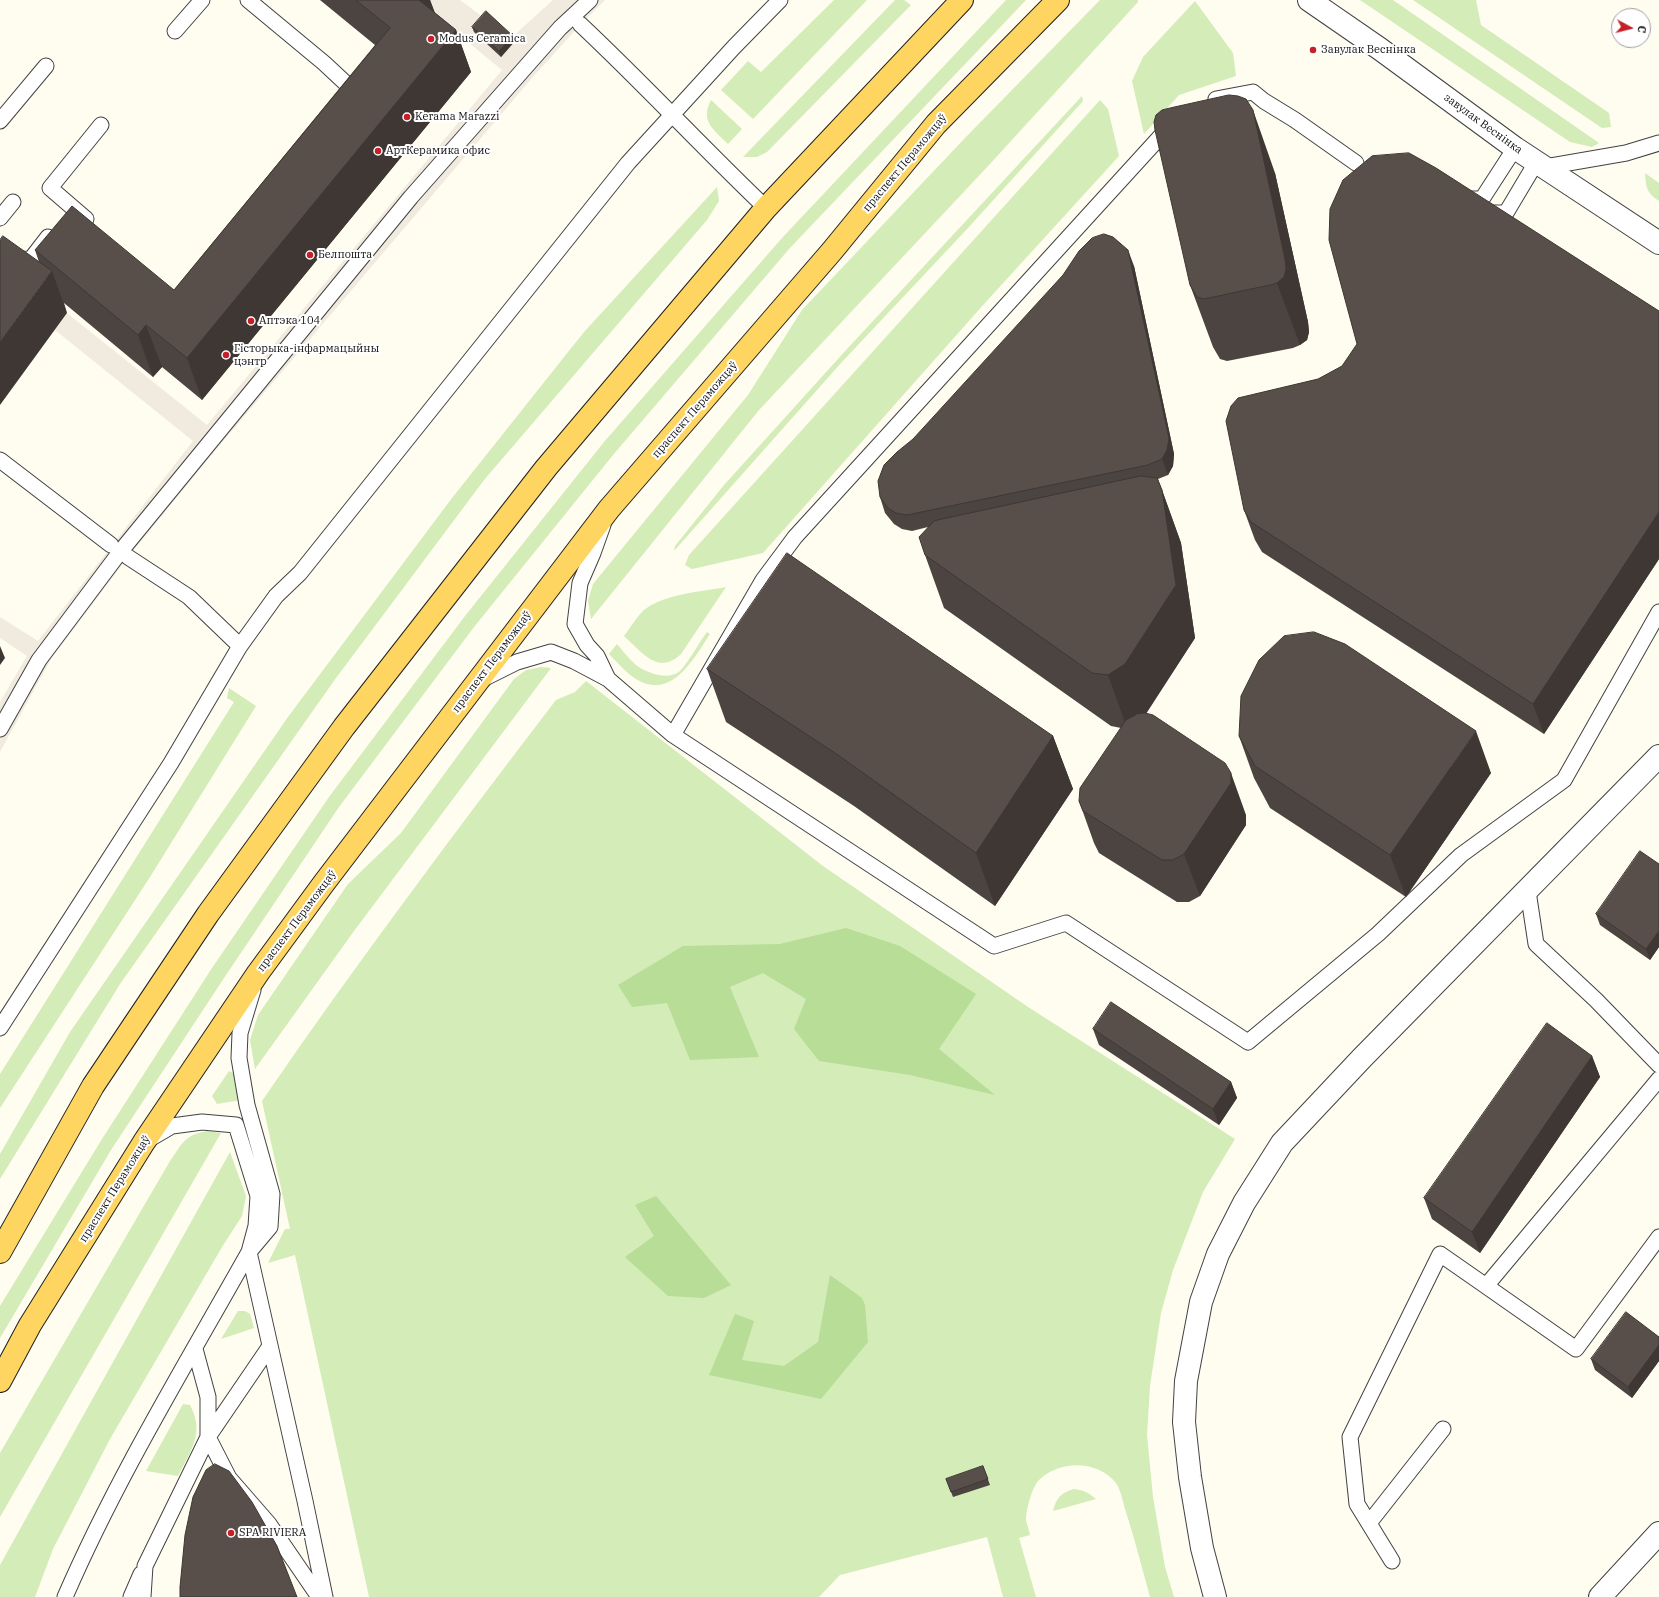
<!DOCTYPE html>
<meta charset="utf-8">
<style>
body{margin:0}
#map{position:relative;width:1659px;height:1597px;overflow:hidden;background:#fffcf0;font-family:"IBM Plex Serif",serif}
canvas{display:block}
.north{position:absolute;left:1611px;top:8px;width:40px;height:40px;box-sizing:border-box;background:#fff;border:1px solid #9f9f9f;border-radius:50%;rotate:97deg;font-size:11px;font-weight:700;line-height:16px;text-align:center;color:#0f0f0f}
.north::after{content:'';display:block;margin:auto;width:14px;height:18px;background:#c5202a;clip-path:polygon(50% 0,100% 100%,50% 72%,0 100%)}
</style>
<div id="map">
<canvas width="1659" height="1597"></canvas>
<div class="north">С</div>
</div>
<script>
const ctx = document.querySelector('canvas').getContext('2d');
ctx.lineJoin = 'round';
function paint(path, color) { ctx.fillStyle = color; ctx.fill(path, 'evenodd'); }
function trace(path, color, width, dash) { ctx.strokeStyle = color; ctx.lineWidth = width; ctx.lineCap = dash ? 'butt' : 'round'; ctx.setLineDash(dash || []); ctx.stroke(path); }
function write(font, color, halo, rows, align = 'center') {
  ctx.font = font + ' "IBM Plex Serif",serif'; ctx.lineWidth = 4; ctx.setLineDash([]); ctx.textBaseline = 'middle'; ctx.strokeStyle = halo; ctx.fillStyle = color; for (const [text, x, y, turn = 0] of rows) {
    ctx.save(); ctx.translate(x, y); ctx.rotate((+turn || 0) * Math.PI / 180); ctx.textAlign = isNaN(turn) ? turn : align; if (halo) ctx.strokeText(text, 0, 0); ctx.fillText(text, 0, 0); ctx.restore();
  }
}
const green = new Path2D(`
 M 834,0 L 867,0 L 753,119 L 721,90 L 748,61 L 761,72 Z
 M 895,0 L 904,0 L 911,5 L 767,152 L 757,157 L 743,157 Z
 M 1006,0 L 1026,0 L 789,249 L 613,455 L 474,627 L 339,807 L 224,978 L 111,1150 L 0,1338 L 0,1306 L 102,1139 L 212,968 L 329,797 L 465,616 L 604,442 L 782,238 Z
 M 1100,0 L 1138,0 L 1138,2 L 989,165 L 759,410 L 591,619 L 588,601 L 593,584 L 748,395 L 802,310 L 965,138 Z
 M 1360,0 L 1393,0 L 1599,143 L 1592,147 L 1570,142 Z
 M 1413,0 L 1476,0 L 1481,25 L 1609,113 L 1611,127 L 1602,128 Z
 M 1195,1 L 1233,53 L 1236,76 L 1179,95 L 1144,134 L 1132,81 L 1143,57 Z
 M 1082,96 L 1083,101 L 968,228 L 841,363 L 674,551 L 675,546 L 724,485 L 847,349 Z
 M 711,100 L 742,129 L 728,144 C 713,129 700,121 711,100 Z
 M 1100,100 L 1108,109 L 1119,156 L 984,304 L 763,553 L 692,569 L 685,565 L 689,555 Z
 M 1645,173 L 1659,183 L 1659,201 C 1647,193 1646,188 1645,173 Z
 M 717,187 L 719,201 L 707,220 L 484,480 L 336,678 L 120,984 L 0,1179 L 0,1154 L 70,1032 L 288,717 L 452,498 L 584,332 Z
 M 726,587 L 681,654 C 658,676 642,652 624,636 C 630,628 636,618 643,611 C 662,594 701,592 726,587 Z
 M 707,632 L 710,634 C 694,658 672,701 636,679 C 626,673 617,662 609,654 L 617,644 C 623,651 629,659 636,665 C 646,673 669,681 680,671 C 690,660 698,644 707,632 Z
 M 541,667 L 551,668 L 354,931 L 255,1069 L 250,1040 L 258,1015 L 348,884 L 401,833 L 514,679 L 526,670 Z
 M 586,681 L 823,866 L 1028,1007 L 1235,1139 L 1203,1192 L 1173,1270 L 1161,1313 L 1150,1386 L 1147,1435 L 1153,1497 L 1165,1567 L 1174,1597 L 1150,1597 C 1142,1568 1135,1540 1126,1512 C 1123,1503 1121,1490 1116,1483 C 1097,1460 1060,1460 1039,1480 C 1032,1487 1026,1510 1026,1520 C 1027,1525 1029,1530 1030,1535 L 1019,1538 L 1036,1597 L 1003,1597 L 987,1537 L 840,1575 L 819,1597 L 369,1597 L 295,1255 L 268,1263 L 285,1229 L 290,1229 L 262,1101 C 356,964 455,832 556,700 L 575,692 Z
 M 229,688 L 256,706 L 150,877 L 0,1108 L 0,1074 L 234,702 L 227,698 Z
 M 229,1071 L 235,1074 L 241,1100 L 217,1104 L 212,1096 Z
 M 208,1131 L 221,1133 L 0,1517 L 0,1453 L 170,1161 C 182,1144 185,1134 208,1131 Z
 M 230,1152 L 246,1196 L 242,1216 L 222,1247 L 110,1439 L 53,1549 L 35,1597 L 0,1597 L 0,1565 Z
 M 238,1311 L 245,1311 L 250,1314 L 254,1328 L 221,1339 Z
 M 183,1404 L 190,1405 C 205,1433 191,1450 178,1476 L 146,1471 Z
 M 1074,1489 C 1084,1490 1089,1493 1096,1499 L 1053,1511 C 1056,1498 1062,1492 1074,1489 Z`);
const forest = new Path2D(`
 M 846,928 L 900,946 L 976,994 L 939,1049 L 995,1095 L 910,1075 L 819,1061 L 794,1029 L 806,999 L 763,973 L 730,987 L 759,1057 L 690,1060 L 667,1003 L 632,1007 L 618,985 L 683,946 L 780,944 Z
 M 656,1196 L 731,1285 L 704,1298 L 668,1296 L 625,1257 L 654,1236 L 635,1205 Z
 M 830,1275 L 862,1298 L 865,1305 L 868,1342 L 821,1399 L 709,1375 L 735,1314 L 754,1321 L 742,1360 L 784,1366 L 818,1342 Z`);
const plaza = new Path2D(`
 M 417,0 L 460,0 L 511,38 L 553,0 L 605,0 L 580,25 L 532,78 L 218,447 L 128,557 L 51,659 L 0,752 L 0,702 L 27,656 L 0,638 L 0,617 L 38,641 L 193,441 L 55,330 L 67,313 L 207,425 L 502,70 Z`);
const lane = new Path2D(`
 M 248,0 L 324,63 L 354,91 L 349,96
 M 580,24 C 644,84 703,148 766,208
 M 175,31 L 202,0
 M 1216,99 L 1253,92 L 1264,101 L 1295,120 L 1356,163
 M 0,121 L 46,66
 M 1545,167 L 1626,153 L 1659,143
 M 1464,199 L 1482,199 L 1515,148
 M 1485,213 L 1506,213 L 1537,161
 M 0,218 L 13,202
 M 86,219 L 50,188 L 101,125
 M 0,260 L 31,259 L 48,237
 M 0,460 L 111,545
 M 603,525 L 593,553 L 580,583 L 575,624 L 587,645 L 597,656 L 608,679
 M 128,557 L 189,597 L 240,646
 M 481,680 L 517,662 L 551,652 L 574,661 L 608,679 L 673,735 L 763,580 L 795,537 L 1170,126
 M 0,729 L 39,660 L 120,552 L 411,197 L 560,28 L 590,0
 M 673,735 L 994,946 L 1066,923 L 1248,1042 L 1378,934 L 1461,855 L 1564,780 L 1659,612
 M 1528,891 L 1536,944 L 1596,1000 L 1659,1065
 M 0,1028 L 171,763 L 240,646 L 276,596 L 300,573 L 628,163 L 734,47 L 780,0
 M 148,1140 L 172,1126 L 202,1122 L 236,1125 L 258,1196 L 256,1226 L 249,1252 L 305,1501 L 325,1597
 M 1486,1286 L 1576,1349 L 1659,1237
 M 270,1346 L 208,1437 L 229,1478 L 269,1524 L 319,1597
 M 1369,1523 L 1443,1429
 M 1392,1561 L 1357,1504 L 1350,1437 L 1440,1254 L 1486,1286 L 1659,1079
 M 65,1597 C 117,1477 185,1366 249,1252 L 270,1227 L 272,1194 L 247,1105 L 239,1058 L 240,1033 L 253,990
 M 131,1597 L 141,1574
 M 143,1597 L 145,1566 L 208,1437 L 208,1397 L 195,1349`);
const street = new Path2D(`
 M 1309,0 L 1380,49 L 1515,148 L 1659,243
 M 1215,1597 L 1202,1548 L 1190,1477 L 1184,1422 L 1186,1381 L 1201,1302 L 1218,1254 L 1244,1203 L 1282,1143 L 1362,1058 L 1659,756
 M 1600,1597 L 1659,1533`);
const primary = new Path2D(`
 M 0,1252 L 93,1086 L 208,914 L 344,727 L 546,468 L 766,208 L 962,0
 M 0,1381 L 30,1325 L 144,1142 L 258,973 L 324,883 L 609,509 L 832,251 L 936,124 L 1058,0`);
const wall = new Path2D(`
 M 320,0 L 430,0 L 435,13 L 456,30 L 471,72 L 202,400 L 162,367 L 153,377 L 64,303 L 67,313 L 39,262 L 35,250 L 174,290 L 375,45 Z
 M 472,27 L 513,36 L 515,41 L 501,57 L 474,32 Z
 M 1275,173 L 1308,322 L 1309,332 L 1307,340 L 1300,345 L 1293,348 L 1227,361 L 1220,359 L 1213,347 L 1190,285 Z
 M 1134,266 L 1174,454 L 1173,466 L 1168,475 L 1158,479 L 1181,543 L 1195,638 L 1146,714 L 1246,815 L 1246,825 L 1200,896 L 1189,902 L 1177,902 L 1099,853 L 1094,843 L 1079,801 L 1121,728 L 1111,726 L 944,608 L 925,555 L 928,527 L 912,531 L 902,529 L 894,524 L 885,513 L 880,497 L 913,439 Z
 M 1659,311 L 1659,559 L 1544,734 L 1262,552 L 1255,540 L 1244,510 Z
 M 707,669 L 1053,736 L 1073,789 L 995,906 L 854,806 L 726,722 Z
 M 1239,736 L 1491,773 L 1406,897 L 1270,808 L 1254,778 Z
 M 1659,864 L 1659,947 L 1650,960 L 1600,925 L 1596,914 Z
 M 1093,1029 L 1231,1082 L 1237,1098 L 1219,1125 L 1099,1045 Z
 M 1592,1056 L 1600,1077 L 1480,1253 L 1432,1219 L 1424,1198 Z
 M 1659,1337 L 1659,1361 L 1632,1398 L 1595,1370 L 1591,1359 Z
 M 983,1466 L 990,1485 L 953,1497 L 946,1479 Z`);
const shadedWall = new Path2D(`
 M 416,0 L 430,0 L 440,27 Z
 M 456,30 L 471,72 L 202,400 L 187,358 Z
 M 513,36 L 515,41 L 501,57 L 499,51 Z
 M 1253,110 L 1275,173 L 1308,322 L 1309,332 L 1307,340 L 1300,345 L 1277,283 Z
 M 1128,250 L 1134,266 L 1174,454 L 1173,466 L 1168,475 L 1162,459 Z
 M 52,271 L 67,313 L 0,405 L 0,342 Z
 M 146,325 L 162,367 L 153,377 L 138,335 Z
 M 1162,490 L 1181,543 L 1195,638 L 1144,716 L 1127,728 L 1108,675 Z
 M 1659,512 L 1659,559 L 1544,734 L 1533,704 Z
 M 0,646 L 5,658 L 0,665 Z
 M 1476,731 L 1491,773 L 1406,897 L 1390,855 Z
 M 1053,736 L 1073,789 L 995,906 L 976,853 Z
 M 1231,773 L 1246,815 L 1246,825 L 1200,896 L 1184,854 Z
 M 1659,931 L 1659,947 L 1650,960 L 1646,949 Z
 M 1592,1056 L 1600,1077 L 1480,1253 L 1472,1232 Z
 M 1231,1082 L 1237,1098 L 1219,1125 L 1213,1109 Z
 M 1659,1345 L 1659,1361 L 1632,1398 L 1628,1387 Z`);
const building = new Path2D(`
 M 356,0 L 419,0 L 456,30 L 187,358 L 146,325 L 138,335 L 35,250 L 72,206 L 174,290 L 390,28 Z
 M 486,11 L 513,36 L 499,51 L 472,27 Z
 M 1229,95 L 1238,96 L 1246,99 L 1253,110 L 1285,259 L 1286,269 L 1284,277 L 1277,283 L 1270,285 L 1204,299 L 1197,297 L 1190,285 L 1155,130 L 1154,122 L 1156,115 L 1162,110 L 1170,108 Z
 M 1409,153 L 1436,168 L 1659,311 L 1659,512 L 1533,704 L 1251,522 L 1244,510 L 1226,421 L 1231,406 L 1238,398 L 1318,379 L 1342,366 L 1357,344 L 1329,240 L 1330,209 L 1343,180 L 1372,156 Z
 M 1104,234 L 1113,237 L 1128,250 L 1169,438 L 1167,450 L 1162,459 L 1148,465 L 907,515 L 896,513 L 888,508 L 880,497 L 878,481 L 884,465 L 897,452 L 913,439 L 1063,275 L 1079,251 L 1092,238 Z
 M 3,236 L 52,271 L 0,342 L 0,240 Z
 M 1141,476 L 1157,478 L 1162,490 L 1176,585 L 1125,664 L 1108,675 L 1092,673 L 925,555 L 919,537 L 934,521 Z
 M 787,553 L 1053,736 L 976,853 L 835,753 L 707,669 Z
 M 1314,632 L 1345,644 L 1476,731 L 1390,855 L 1255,766 L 1239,736 L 1241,696 L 1259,660 L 1284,636 Z
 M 1145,713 L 1153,715 L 1225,763 L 1231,773 L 1231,783 L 1184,854 L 1173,860 L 1162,860 L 1083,811 L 1079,801 L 1080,788 L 1126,720 L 1137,714 Z
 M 1640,851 L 1659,864 L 1659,931 L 1646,949 L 1596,914 Z
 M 1111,1002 L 1231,1082 L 1213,1109 L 1093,1029 Z
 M 1547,1023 L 1592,1056 L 1472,1232 L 1424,1198 Z
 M 1626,1312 L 1659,1337 L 1659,1345 L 1628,1387 L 1591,1359 Z
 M 215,1464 L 229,1471 L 252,1502 L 277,1546 L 297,1597 L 180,1597 L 180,1587 L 185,1535 L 193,1497 L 206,1470 Z
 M 983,1466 L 988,1479 L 951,1492 L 946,1479 Z`);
const markers = [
 [431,39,4,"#c5202a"],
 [1313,50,4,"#c5202a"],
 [407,117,4,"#c5202a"],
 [378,151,4,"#c5202a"],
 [310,255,4,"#c5202a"],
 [251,321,4,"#c5202a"],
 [226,355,4,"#c5202a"],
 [231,1533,4,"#c5202a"]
];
const poiNames = [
 ["Modus Ceramica",439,39],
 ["Завулак Веснінка",1321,50],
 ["Kerama Marazzi",415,117],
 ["АртКерамика офис",386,151],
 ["Белпошта",318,255],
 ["Аптэка 104",259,321],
 ["Гісторыка-інфармацыйны",234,349],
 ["цэнтр",234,362],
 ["SPA RIVIERA",239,1533]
];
const streetNames = [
 ["завулак Веснінка",1483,124,36],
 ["праспект Пераможцаў",905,163,-50],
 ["праспект Пераможцаў",695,410,-49],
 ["праспект Пераможцаў",492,662,-53],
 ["праспект Пераможцаў",297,921,-53],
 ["праспект Пераможцаў",115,1189,-58]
];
paint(green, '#d3ecb8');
paint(forest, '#b7dd96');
paint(plaza, '#f0ebde');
trace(lane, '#424242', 17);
trace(street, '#424242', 24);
trace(primary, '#202020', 24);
trace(lane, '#fff', 15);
trace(street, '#fff', 22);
trace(primary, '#fed561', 22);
paint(wall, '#4c4440');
paint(shadedWall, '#3e3734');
paint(building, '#584f4a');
trace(building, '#3e3734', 1);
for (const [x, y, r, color] of markers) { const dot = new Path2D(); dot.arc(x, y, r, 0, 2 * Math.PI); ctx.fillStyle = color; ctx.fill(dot); trace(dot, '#fff', 1.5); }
write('11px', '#0f0f0f', '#fff', poiNames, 'left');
write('11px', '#0f0f0f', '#fff', streetNames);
</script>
